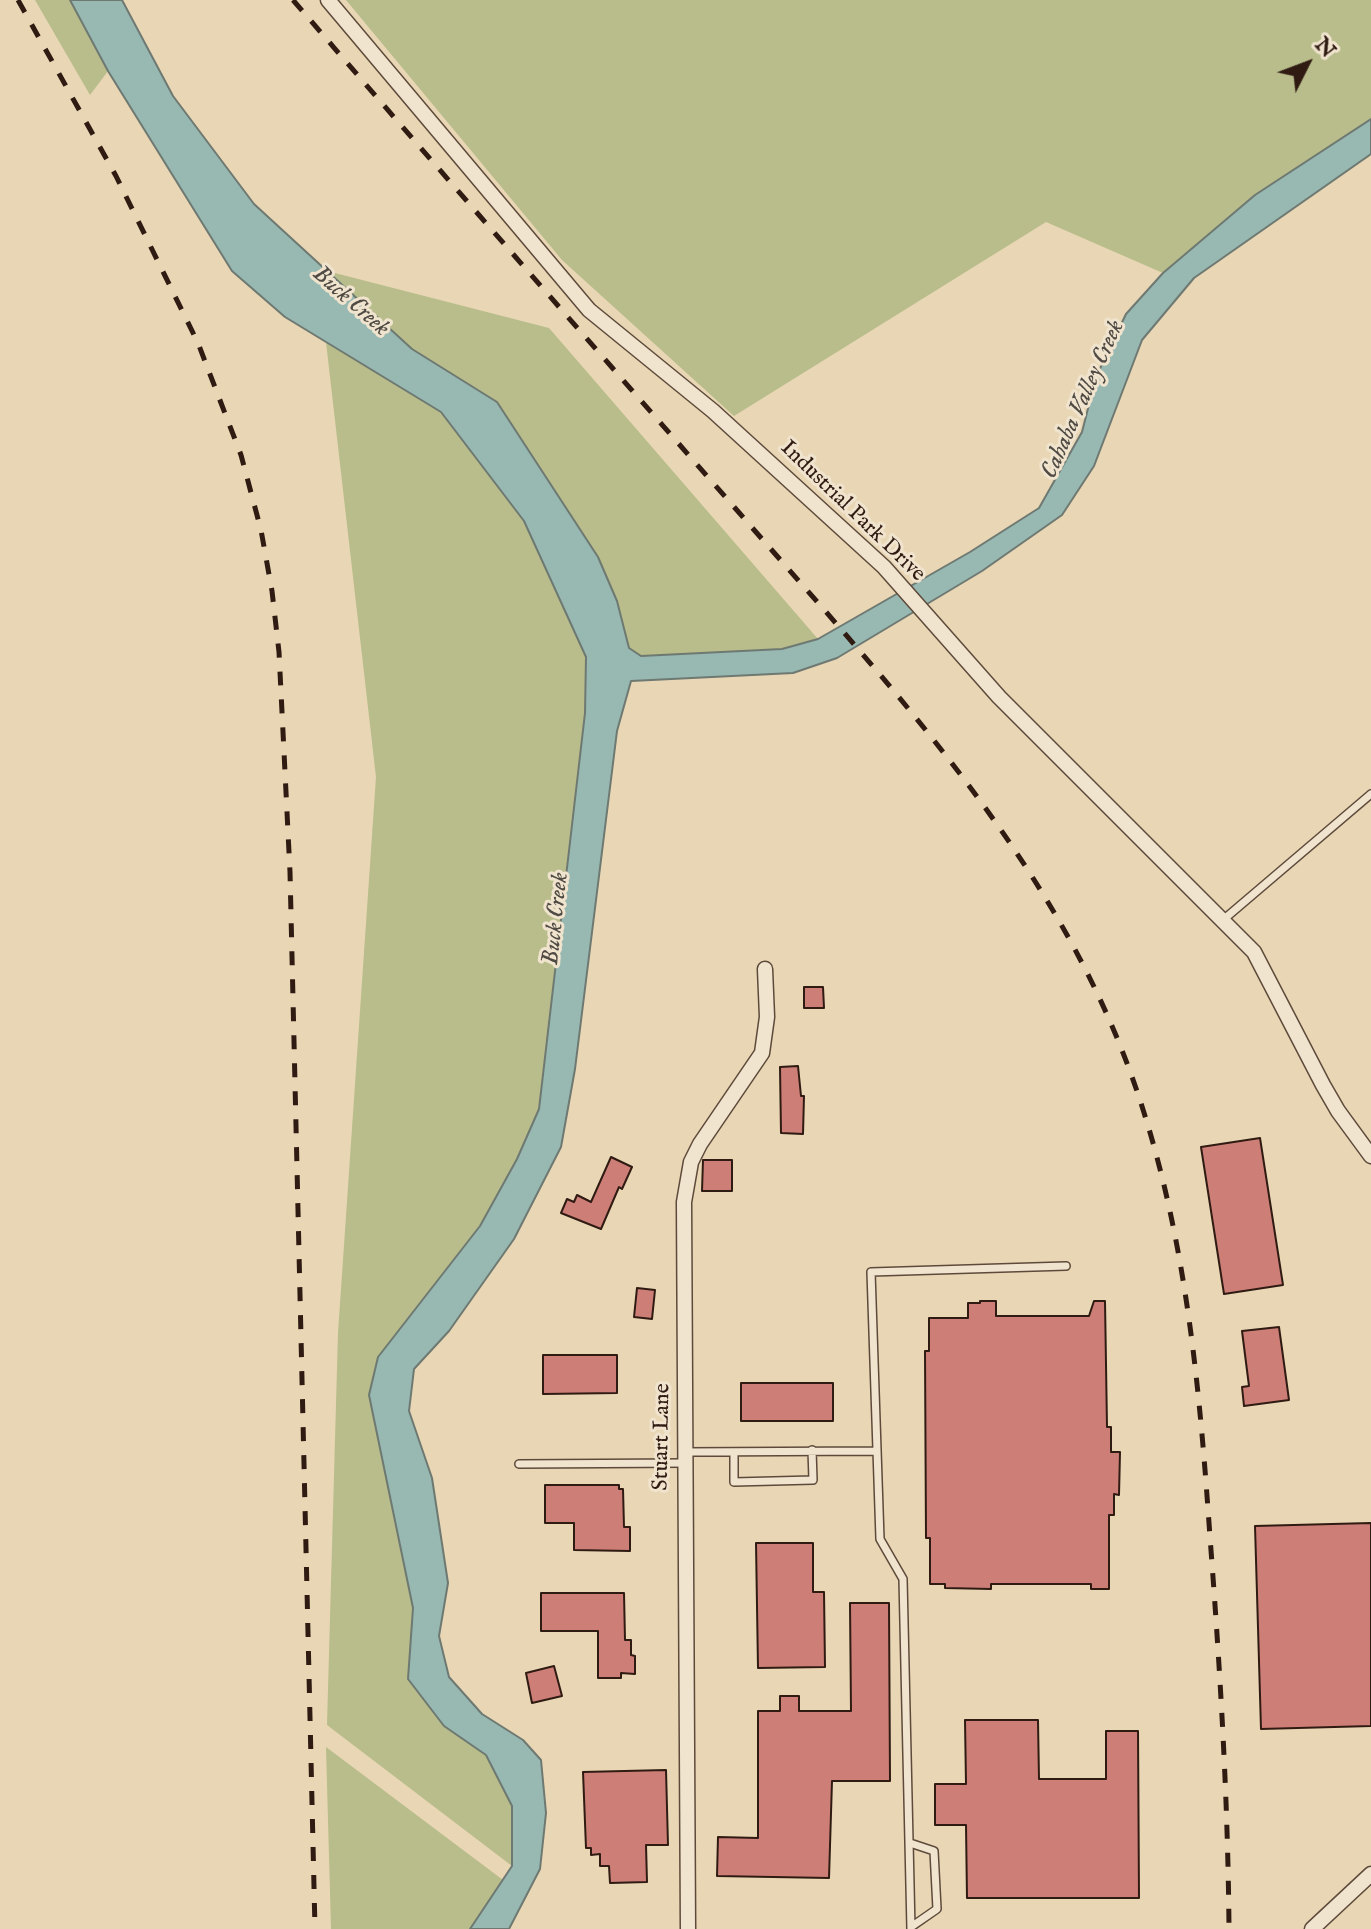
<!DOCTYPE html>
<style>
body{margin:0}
#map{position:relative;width:1371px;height:1929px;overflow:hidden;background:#e8d6b4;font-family:"IM FELL English",serif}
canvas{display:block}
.north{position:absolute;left:1267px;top:24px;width:80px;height:80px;-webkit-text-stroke:6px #f0e4ce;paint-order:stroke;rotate:48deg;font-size:22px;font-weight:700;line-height:32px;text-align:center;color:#301b13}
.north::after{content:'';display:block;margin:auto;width:28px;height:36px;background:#301b13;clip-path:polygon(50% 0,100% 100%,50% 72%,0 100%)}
</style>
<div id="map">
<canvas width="1371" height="1929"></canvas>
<div class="north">N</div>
</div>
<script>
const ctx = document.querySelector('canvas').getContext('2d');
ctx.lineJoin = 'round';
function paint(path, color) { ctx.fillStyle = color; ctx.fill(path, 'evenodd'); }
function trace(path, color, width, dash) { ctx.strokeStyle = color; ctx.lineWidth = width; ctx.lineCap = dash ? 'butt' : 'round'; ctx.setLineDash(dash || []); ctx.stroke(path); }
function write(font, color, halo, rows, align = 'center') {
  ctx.font = font + ' "IM FELL English",serif'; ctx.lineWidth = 6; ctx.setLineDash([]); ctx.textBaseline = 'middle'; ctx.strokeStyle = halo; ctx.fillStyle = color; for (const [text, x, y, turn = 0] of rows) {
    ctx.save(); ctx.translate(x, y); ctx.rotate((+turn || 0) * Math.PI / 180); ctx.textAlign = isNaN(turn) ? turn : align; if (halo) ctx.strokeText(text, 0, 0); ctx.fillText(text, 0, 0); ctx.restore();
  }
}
const green = new Path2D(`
 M 35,0 L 70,0 L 108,71 L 90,95 Z
 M 346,0 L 1371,0 L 1371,119 L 1255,195 L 1163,273 L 1046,222 L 734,416 L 562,260 Z
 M 327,271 L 549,328 L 818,639 L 782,649 L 641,656 L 629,648 L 617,601 L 497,402 L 412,349 Z
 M 326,342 L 441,412 L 524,521 L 586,657 L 585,713 L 539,1109 L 517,1159 L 480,1226 L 378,1357 L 397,1530 L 413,1608 L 408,1679 L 444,1726 L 486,1755 L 512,1806 L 512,1866 L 327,1725 L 338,1333 L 376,777 Z
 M 326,1747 L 503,1880 L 470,1929 L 331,1929 Z`);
const water = new Path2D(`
 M 70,0 L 122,0 L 173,96 L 254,204 L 412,349 L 497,402 L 598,557 L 617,601 L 629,648 L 641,656 L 782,649 L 818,639 L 970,552 L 1039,508 L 1082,432 L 1096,377 L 1126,314 L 1163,273 L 1255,195 L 1371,119 L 1371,154 L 1194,278 L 1142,340 L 1094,466 L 1062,515 L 982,571 L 837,658 L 793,673 L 631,681 L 617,731 L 575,1069 L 561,1147 L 514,1239 L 449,1331 L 414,1369 L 409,1411 L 432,1478 L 448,1583 L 439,1636 L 449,1677 L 482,1714 L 523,1740 L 541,1760 L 546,1813 L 540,1869 L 509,1929 L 470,1929 L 512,1866 L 512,1806 L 486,1755 L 444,1726 L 408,1679 L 413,1608 L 369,1395 L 378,1357 L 480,1226 L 517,1159 L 539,1109 L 585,713 L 586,657 L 524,521 L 441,412 L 285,317 L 232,271 L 108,71 Z`);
const building = new Path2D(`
 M 804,987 L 823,987 L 824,1008 L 804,1008 Z
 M 798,1066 L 801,1096 L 804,1096 L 803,1134 L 781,1133 L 780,1067 Z
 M 1260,1138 L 1283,1285 L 1224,1294 L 1201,1147 Z
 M 611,1157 L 632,1167 L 622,1189 L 619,1187 L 601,1229 L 561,1213 L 567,1199 L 574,1202 L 577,1195 L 591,1202 Z
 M 703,1160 L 732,1160 L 732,1191 L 702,1191 Z
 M 637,1288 L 655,1290 L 652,1319 L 634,1317 Z
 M 980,1301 L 996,1301 L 996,1316 L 1089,1316 L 1094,1301 L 1105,1301 L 1107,1427 L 1111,1427 L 1111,1452 L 1120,1452 L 1119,1495 L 1114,1494 L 1114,1515 L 1109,1515 L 1109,1589 L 1091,1589 L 1091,1584 L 991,1584 L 991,1589 L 945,1588 L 945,1584 L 930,1584 L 930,1538 L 926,1538 L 925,1351 L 929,1351 L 929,1318 L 968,1318 L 968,1303 L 980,1303 Z
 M 1279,1327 L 1289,1400 L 1244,1406 L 1242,1387 L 1249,1386 L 1242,1331 Z
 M 543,1355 L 617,1355 L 617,1393 L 543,1394 Z
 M 741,1383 L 833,1383 L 833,1421 L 741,1421 Z
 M 545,1485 L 619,1485 L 619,1489 L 623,1489 L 624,1527 L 630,1527 L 630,1551 L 574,1550 L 574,1523 L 545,1523 Z
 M 1371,1523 L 1371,1726 L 1261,1729 L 1255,1526 Z
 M 756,1543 L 813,1543 L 813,1592 L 824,1592 L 825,1667 L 758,1668 Z
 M 541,1593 L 624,1593 L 625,1640 L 631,1640 L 631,1655 L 635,1656 L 635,1674 L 621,1673 L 621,1678 L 598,1678 L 598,1631 L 541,1631 Z
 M 850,1603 L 889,1603 L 890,1781 L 832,1781 L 829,1878 L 717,1876 L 718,1837 L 758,1838 L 758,1711 L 780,1711 L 780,1696 L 799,1696 L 799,1711 L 851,1711 Z
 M 554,1666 L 562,1696 L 532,1703 L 526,1673 Z
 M 965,1720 L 1038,1720 L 1039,1779 L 1106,1779 L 1106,1731 L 1138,1731 L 1139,1898 L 967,1898 L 966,1825 L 935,1825 L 935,1784 L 966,1784 Z
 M 666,1770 L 668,1845 L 646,1845 L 647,1882 L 610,1883 L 609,1866 L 600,1866 L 600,1854 L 591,1855 L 591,1848 L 586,1848 L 583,1772 Z`);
const service = new Path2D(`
 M 1223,920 L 1371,794
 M 686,1452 L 877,1451
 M 734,1452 L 734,1482 L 813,1480 L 812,1450
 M 519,1464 L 686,1463
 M 910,1843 L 934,1851 L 937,1909 L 911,1927
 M 911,1929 L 903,1579 L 880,1539 L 871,1272 L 1066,1266`);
const minor = new Path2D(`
 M 328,0 L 589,310 L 713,411 L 884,567 L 999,697 L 1254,952 L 1323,1085 L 1338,1111 L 1371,1156
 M 688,1929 L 684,1202 L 691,1162 L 700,1144 L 762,1053 L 767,1017 L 765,969
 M 1312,1929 L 1371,1874`);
const rail = new Path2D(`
 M 18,0 L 116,176 L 198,343 L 241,455 L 261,530 L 272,591 L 279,652 L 290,872 L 315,1929
 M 293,0 C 439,170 587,339 735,508 C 886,682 1051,853 1131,1074 C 1185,1224 1199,1380 1210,1537 C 1220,1668 1228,1798 1229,1929`);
const streetNames = [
 ["Industrial Park Drive",852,512,44],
 ["Stuart Lane",663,1437,-89]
];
const waterNames = [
 ["Buck Creek",350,302,41],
 ["Cahaba Valley Creek",1084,400,-66],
 ["Buck Creek",557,919,-84]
];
paint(green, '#b8bd8b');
paint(water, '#98b8b2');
trace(water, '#6e7972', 2);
paint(building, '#cd7f77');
trace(building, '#301b13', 2);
trace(service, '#5e4a3b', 10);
trace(minor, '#5e4a3b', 17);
trace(service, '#f0e4ce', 7);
trace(minor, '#f0e4ce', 14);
trace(rail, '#301b13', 5, [14, 14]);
write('22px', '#301b13', '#f0e4ce', streetNames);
write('italic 24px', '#4f4a43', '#f0e4ce', waterNames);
</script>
